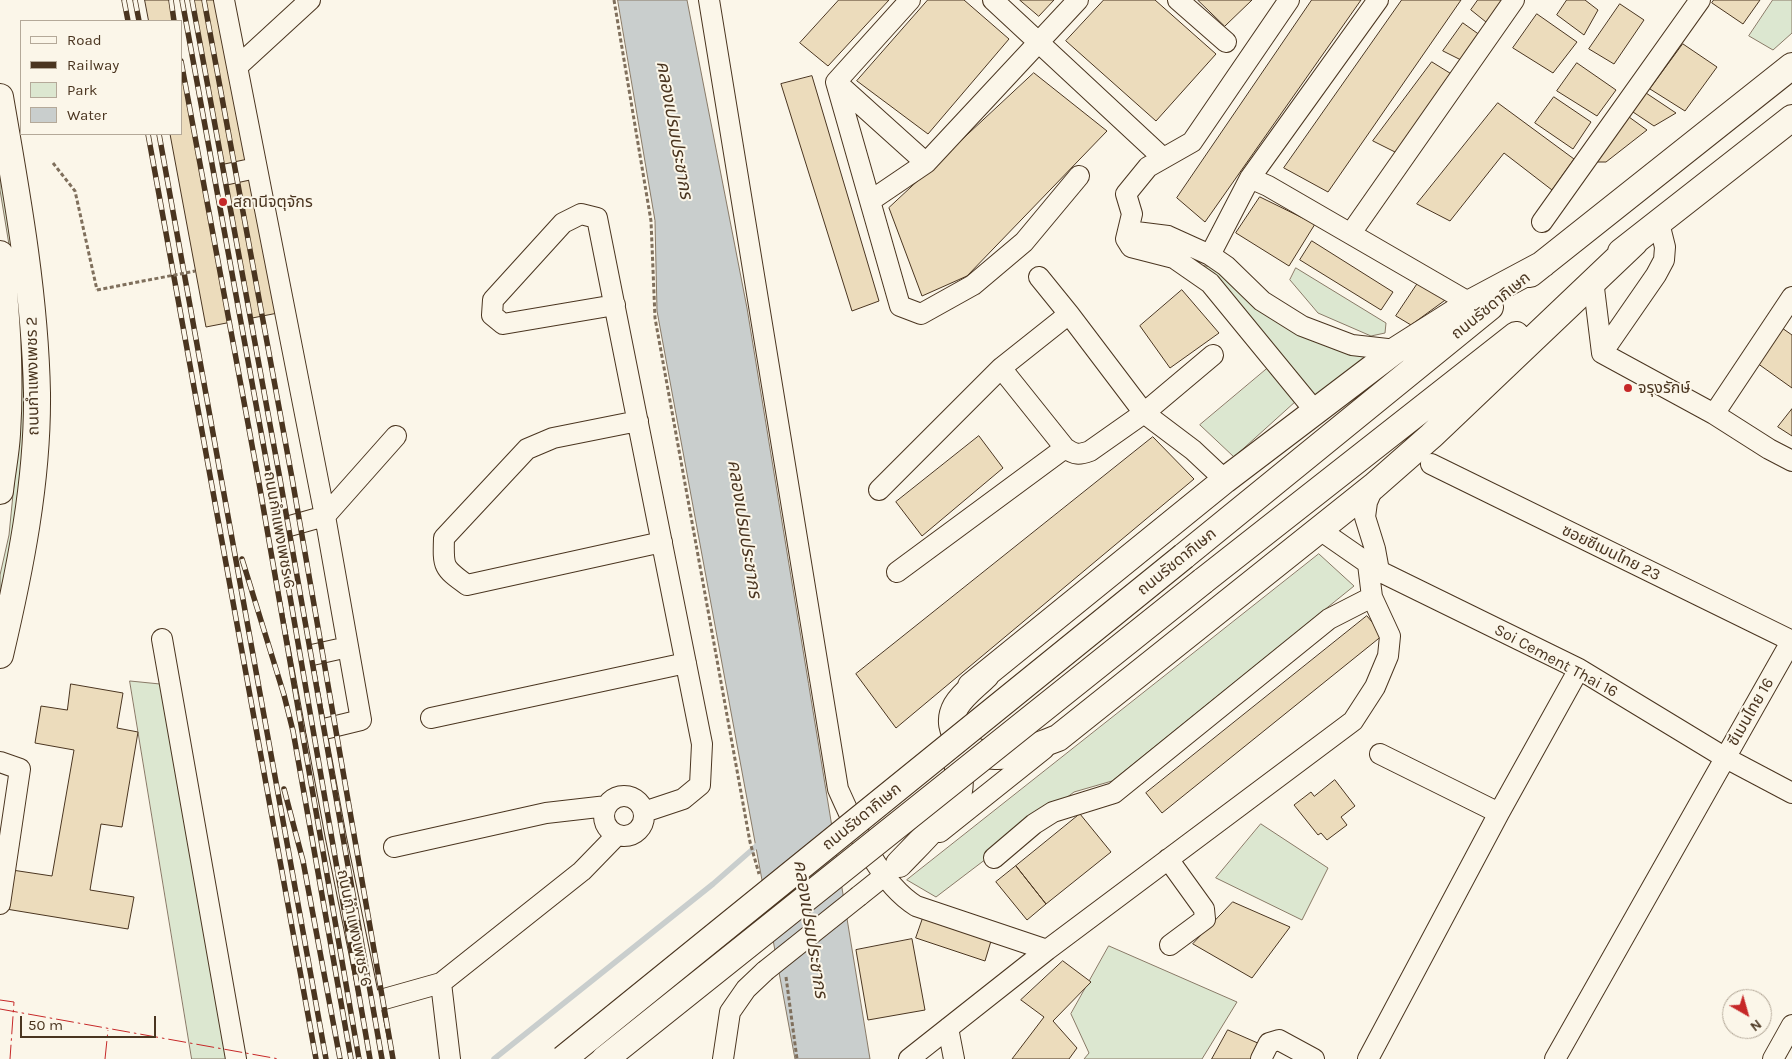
<!DOCTYPE html>
<meta charset="utf-8">
<style>
body{margin:0}
#map{position:relative;width:1792px;height:1059px;overflow:hidden;background:#fbf6e9;font-family:Karla,sans-serif}
canvas{display:block}
.legend{position:absolute;left:20px;top:20px;width:162px;height:115px;box-sizing:border-box;background:#fbf6e9;border:1px solid #b4a999;margin:0;padding:6px 9px;list-style:none;font-size:15px;color:#4a3520}
.legend li{display:flex;align-items:center;gap:10px;height:25px}
.legend b{width:25px;border:1px solid #b4a999}
.north{position:absolute;left:1722px;top:989px;width:50px;height:50px;box-sizing:border-box;background:#fbf6e9;border:1px solid #b4a999;border-radius:50%;rotate:142deg;font-size:14px;font-weight:700;line-height:20px;text-align:center;color:#4a3520}
.north::after{content:'';display:block;margin:auto;width:18px;height:22px;background:#c62828;clip-path:polygon(50% 0,100% 100%,50% 72%,0 100%)}
.scale{position:absolute;left:20px;top:1016px;width:136px;height:22px;box-sizing:border-box;border:2px solid #4a3520;border-top:0;padding-left:6px;font-size:15px;line-height:18px;white-space:nowrap;color:#4a3520;-webkit-text-stroke:4px #fbf6e9;paint-order:stroke}
</style>
<div id="map">
<canvas width="1792" height="1059"></canvas>
<ul class="legend">
<li><b style="height:6px;background:#fbf6e9"></b>Road</li>
<li><b style="height:6px;background:#4a3520"></b>Railway</li>
<li><b style="height:14px;background:#dce7d0"></b>Park</li>
<li><b style="height:14px;background:#c9cecd"></b>Water</li>
</ul>
<div class="north">N</div>
<div class="scale">50 m</div>
</div>
<script>
const ctx = document.querySelector('canvas').getContext('2d');
ctx.lineJoin = 'round';
function paint(path, color) { ctx.fillStyle = color; ctx.fill(path, 'evenodd'); }
function trace(path, color, width, dash) { ctx.strokeStyle = color; ctx.lineWidth = width; ctx.lineCap = dash ? 'butt' : 'round'; ctx.setLineDash(dash || []); ctx.stroke(path); }
function write(font, color, halo, rows, align = 'center') {
  ctx.font = font + ' Karla,"Noto Sans Thai",sans-serif'; ctx.lineWidth = 4; ctx.setLineDash([]); ctx.textBaseline = 'middle'; ctx.strokeStyle = halo; ctx.fillStyle = color; for (const [text, x, y, turn = 0] of rows) {
    ctx.save(); ctx.translate(x, y); ctx.rotate((+turn || 0) * Math.PI / 180); ctx.textAlign = isNaN(turn) ? turn : align; if (halo) ctx.strokeText(text, 0, 0); ctx.fillText(text, 0, 0); ctx.restore();
  }
}
const green = new Path2D(`
 M 1773,0 L 1792,0 L 1792,33 L 1773,50 L 1749,36 Z
 M 0,146 L 18,257 L 26,418 L 15,531 L 0,608 L 0,575 L 9,535 L 15,474 L 12,263 L 0,190 Z
 M 1199,265 L 1213,267 L 1317,341 L 1367,358 L 1312,399 Z
 M 1296,268 L 1386,323 L 1385,333 L 1371,336 L 1318,313 L 1290,280 Z
 M 1268,368 L 1296,401 L 1234,457 L 1200,425 Z
 M 1319,554 L 1354,586 L 1112,781 L 1074,792 L 936,897 L 907,880 Z
 M 130,681 L 160,684 L 231,1059 L 192,1059 Z
 M 1261,824 L 1328,868 L 1302,920 L 1216,878 Z
 M 1109,946 L 1237,1002 L 1202,1059 L 1084,1059 L 1089,1053 L 1071,1014 Z`);
const water = new Path2D(`
 M 618,0 L 687,0 L 747,308 L 870,1059 L 795,1059 L 657,311 L 655,221 Z`);
const stream = new Path2D(`
 M 494,1059 L 713,884 L 762,841`);
const building = new Path2D(`
 M 145,0 L 225,0 L 283,312 L 206,327 L 170,134 L 181,134 L 181,21 L 149,21 Z
 M 839,0 L 889,0 L 828,66 L 800,43 Z
 M 928,0 L 964,0 L 1009,39 L 928,134 L 857,81 Z
 M 1020,0 L 1054,0 L 1039,16 Z
 M 1104,0 L 1155,0 L 1216,54 L 1156,121 L 1066,41 Z
 M 1198,0 L 1252,0 L 1225,26 Z
 M 1312,0 L 1361,0 L 1205,222 L 1177,198 Z
 M 1402,0 L 1461,0 L 1328,192 L 1284,168 Z
 M 1478,0 L 1509,0 L 1491,26 L 1471,10 Z
 M 1567,0 L 1585,0 L 1598,10 L 1584,35 L 1557,15 Z
 M 1714,0 L 1760,0 L 1743,24 L 1712,3 Z
 M 1620,4 L 1644,20 L 1614,64 L 1589,49 Z
 M 1537,14 L 1577,42 L 1553,73 L 1513,48 Z
 M 1463,23 L 1484,38 L 1465,62 L 1443,51 Z
 M 1683,44 L 1717,67 L 1685,111 L 1650,89 Z
 M 1432,62 L 1453,75 L 1397,153 L 1373,141 Z
 M 1577,63 L 1616,90 L 1597,116 L 1557,91 Z
 M 1034,73 L 1107,131 L 967,276 L 922,296 L 889,208 Z
 M 812,76 L 879,301 L 852,311 L 781,84 Z
 M 1646,93 L 1676,113 L 1654,126 L 1633,112 Z
 M 1554,97 L 1591,122 L 1573,149 L 1535,123 Z
 M 1498,103 L 1574,159 L 1552,190 L 1504,153 L 1450,221 L 1417,204 Z
 M 1629,117 L 1647,130 L 1606,162 L 1597,162 Z
 M 1260,197 L 1315,224 L 1289,266 L 1236,233 Z
 M 1312,241 L 1393,292 L 1381,310 L 1300,260 Z
 M 1420,280 L 1448,298 L 1411,325 L 1396,316 Z
 M 1182,290 L 1219,333 L 1170,368 L 1140,326 Z
 M 1782,328 L 1792,335 L 1792,388 L 1757,363 Z
 M 1792,409 L 1792,436 L 1778,427 Z
 M 979,436 L 1003,468 L 922,536 L 896,502 Z
 M 1153,437 L 1194,479 L 896,728 L 856,674 Z
 M 1367,616 L 1383,635 L 1162,813 L 1146,793 Z
 M 71,684 L 123,693 L 117,728 L 138,732 L 122,827 L 101,824 L 90,890 L 134,897 L 128,929 L 6,909 L 12,870 L 52,876 L 74,750 L 35,743 L 41,706 L 67,710 Z
 M 1335,780 L 1355,806 L 1341,817 L 1347,825 L 1327,840 L 1321,833 L 1318,835 L 1294,805 L 1311,792 L 1314,796 Z
 M 1080,814 L 1111,852 L 1046,904 L 1016,866 Z
 M 1016,866 L 1046,904 L 1027,920 L 996,882 Z
 M 1233,902 L 1290,927 L 1252,978 L 1193,944 Z
 M 923,918 L 991,941 L 985,961 L 916,938 Z
 M 912,939 L 925,1010 L 868,1020 L 856,950 Z
 M 1063,961 L 1091,982 L 1053,1021 L 1077,1048 L 1069,1059 L 1012,1059 L 1044,1017 L 1021,1000 Z
 M 1228,1030 L 1260,1044 L 1251,1059 L 1212,1059 Z`);
const path = new Path2D(`
 M 614,0 L 651,221 L 655,318 L 750,842 L 759,874
 M 53,163 L 75,191 L 97,290
 M 786,977 L 797,1059`);
const minor = new Path2D(`
 M 181,0 L 336,838 L 381,1059
 M 224,0 L 325,516 L 361,720 L 316,731
 M 709,0 L 838,789 C 855,827 879,883 916,906 L 1047,950
 M 993,0 L 1163,158
 M 1178,0 L 1226,42
 M 1289,0 L 1192,142 L 1148,167 L 1126,194 L 1132,214 L 1126,239 L 1131,247 L 1174,258 L 1210,283 L 1315,411
 M 237,67 L 310,0
 M 836,82 L 910,0
 M 926,163 L 836,82 L 900,306 L 921,314 L 973,285 L 1024,242 L 1079,176
 M 214,177 L 256,168
 M 1250,178 L 1268,186 L 1470,303
 M 870,201 L 926,163 L 1078,0
 M 1542,222 L 1700,0
 M 1128,231 L 1168,236 L 1210,255 L 1226,266 L 1262,301 L 1302,326 L 1352,345 L 1396,350
 M 1351,233 L 1514,0
 M 1210,255 L 1250,178 L 1378,0
 M 1039,277 L 1069,314 L 1144,413 L 1193,450 L 1225,480
 M 1593,280 L 1602,353 L 1714,414 L 1769,449 L 1792,461
 M 615,305 L 503,324 L 492,315 L 493,300 L 563,223 L 581,214 L 597,218 L 702,744 L 700,785 L 683,799 L 644,812
 M 1069,314 L 1001,368 L 1065,448 C 1075,455 1079,455 1090,451 L 1144,413 L 1213,355
 M 1602,353 L 1656,275 L 1664,260 L 1665,247 L 1659,223
 M 1714,414 L 1792,297
 M 638,421 L 553,438 L 527,449 L 444,538 C 443,567 443,568 467,585 L 662,542
 M 1431,464 L 1792,641
 M 1374,486 L 1367,502 L 1365,517 L 1375,549 L 1379,571
 M 879,490 L 1001,368
 M 279,529 L 325,516 L 396,436
 M 1320,530 L 1379,571 L 1579,669 L 1724,757 L 1792,793
 M 897,572 L 1065,448
 M 162,639 L 236,1059
 M 303,657 L 348,647
 M 431,718 L 686,663
 M 1380,754 L 1499,813
 M 0,762 L 20,769 L 0,904
 M604 816a20 20 0 1 1 40 0a20 20 0 1 1-40 0Z
 M 940,832 L 1044,749
 M 394,847 L 546,813 L 607,806
 M 994,858 L 1034,824 L 1053,812 L 1114,793 L 1329,619 L 1372,597
 M 1168,859 L 1204,909 L 1205,919 L 1170,945
 M 859,896 L 894,868
 M 370,1003 L 441,983
 M 948,1028 L 954,1059
 M 450,1059 L 441,983 L 582,871 L 617,835
 M 723,1059 L 730,1012 L 746,989 L 765,971
 M 909,1059 L 1047,950 L 1353,721 L 1375,687 L 1388,656 L 1390,636 L 1372,597 L 1368,564
 M 1261,1059 L 1269,1043 L 1279,1040 L 1314,1059
 M 1368,1059 L 1499,813 L 1579,669
 M 1555,1059 L 1792,640
 M 1773,1059 L 1792,1025`);
const major = new Path2D(`
 M 0,97 C 17,195 35,294 37,393 C 38,481 20,570 0,655
 M 1621,252 L 1792,118
 M 0,254 C 7,314 11,373 7,434 C 6,453 2,472 0,491
 M 1530,274 L 1792,66
 M 1184,556 L 1490,307
 M 1203,581 L 1516,335
 M 986,675 C 976,685 963,694 956,706 C 941,733 970,755 995,756 C 1016,757 1038,745 1058,738 L 1374,486 L 1431,436 L 1635,242
 M 971,686 L 1225,480 L 1396,350 L 1470,303 L 1543,264
 M 899,864 C 915,847 952,812 959,791 C 961,781 959,770 956,760`);
const rail = new Path2D(`
 M 124,0 L 128,21
 M 135,0 L 139,21
 M 171,0 L 174,21
 M 182,0 L 270,481 L 370,1059
 M 192,0 L 280,479 L 382,1059
 M 204,0 L 292,478 L 393,1059
 M 181,61 L 259,483 L 359,1059
 M 148,134 L 316,1059
 M 159,134 L 326,1059
 M 242,559 L 284,695 L 293,731 L 351,1059
 M 284,789 L 303,861 L 340,1059`);
const pathBridge = new Path2D(`
 M 97,290 L 195,271`);
const minorBridge = new Path2D(`
 M 765,971 L 859,896`);
const majorBridge = new Path2D(`
 M 563,1059 L 1184,556
 M 605,1059 L 1203,581`);
const power = new Path2D(`
 M 0,1000 L 14,1002 L 10,1059
 M 0,1009 L 279,1059
 M 105,1059 L 108,1030`);
const markers = [
 [223,202,5,"#c62828"],
 [1628,388,5,"#c62828"]
];
const poiNames = [
 ["สถานีจตุจักร",233,202],
 ["จรุงรักษ์",1638,388]
];
const streetNames = [
 ["ถนนรัชดาภิเษก",1491,306,-39],
 ["ถนนกำแพงเพชร 2",33,376,-91],
 ["ถนนกำแพงเพชร 6",279,530,80],
 ["ซอยซีเมนไทย 23",1611,553,26],
 ["ถนนรัชดาภิเษก",1177,562,-39],
 ["Soi Cement Thai 16",1556,661,28],
 ["ซีเมนไทย 16",1751,712,-60],
 ["ถนนรัชดาภิเษก",862,817,-39],
 ["ถนนกำแพงเพชร 6",354,928,78]
];
const waterNames = [
 ["คลองเปรมประชากร",674,130,80],
 ["คลองเปรมประชากร",744,529,81],
 ["คลองเปรมประชากร",810,929,81]
];
paint(green, '#dce7d0');
trace(green, '#887966', 1);
paint(water, '#c9cecd');
trace(water, '#887966', 1);
trace(stream, '#c9cecd', 5.5);
paint(building, '#ecdcbc');
trace(building, '#4a3520', 1);
trace(minor, '#4a3520', 22);
trace(major, '#4a3520', 28);
trace(path, '#7f6f5c', 3, [4, 2.5]);
trace(minor, '#fbf6e9', 20);
trace(major, '#fbf6e9', 26);
trace(rail, '#4a3520', 5.5);
trace(rail, '#fbf6e9', 4, [11]);
trace(minorBridge, '#4a3520', 22, []);
trace(majorBridge, '#4a3520', 28, []);
trace(pathBridge, '#7f6f5c', 3, [4, 2.5]);
trace(minorBridge, '#fbf6e9', 20);
trace(majorBridge, '#fbf6e9', 26);
trace(power, '#c62828', 1, [18, 4, 2.5, 4]);
for (const [x, y, r, color] of markers) { const dot = new Path2D(); dot.arc(x, y, r, 0, 2 * Math.PI); ctx.fillStyle = color; ctx.fill(dot); trace(dot, '#fbf6e9', 2); }
write('16px', '#4a3520', '#fbf6e9', poiNames, 'left');
write('16px', '#4a3520', '#fbf6e9', streetNames);
write('italic 18px', '#4a3520', '#fbf6e9', waterNames);
</script>
